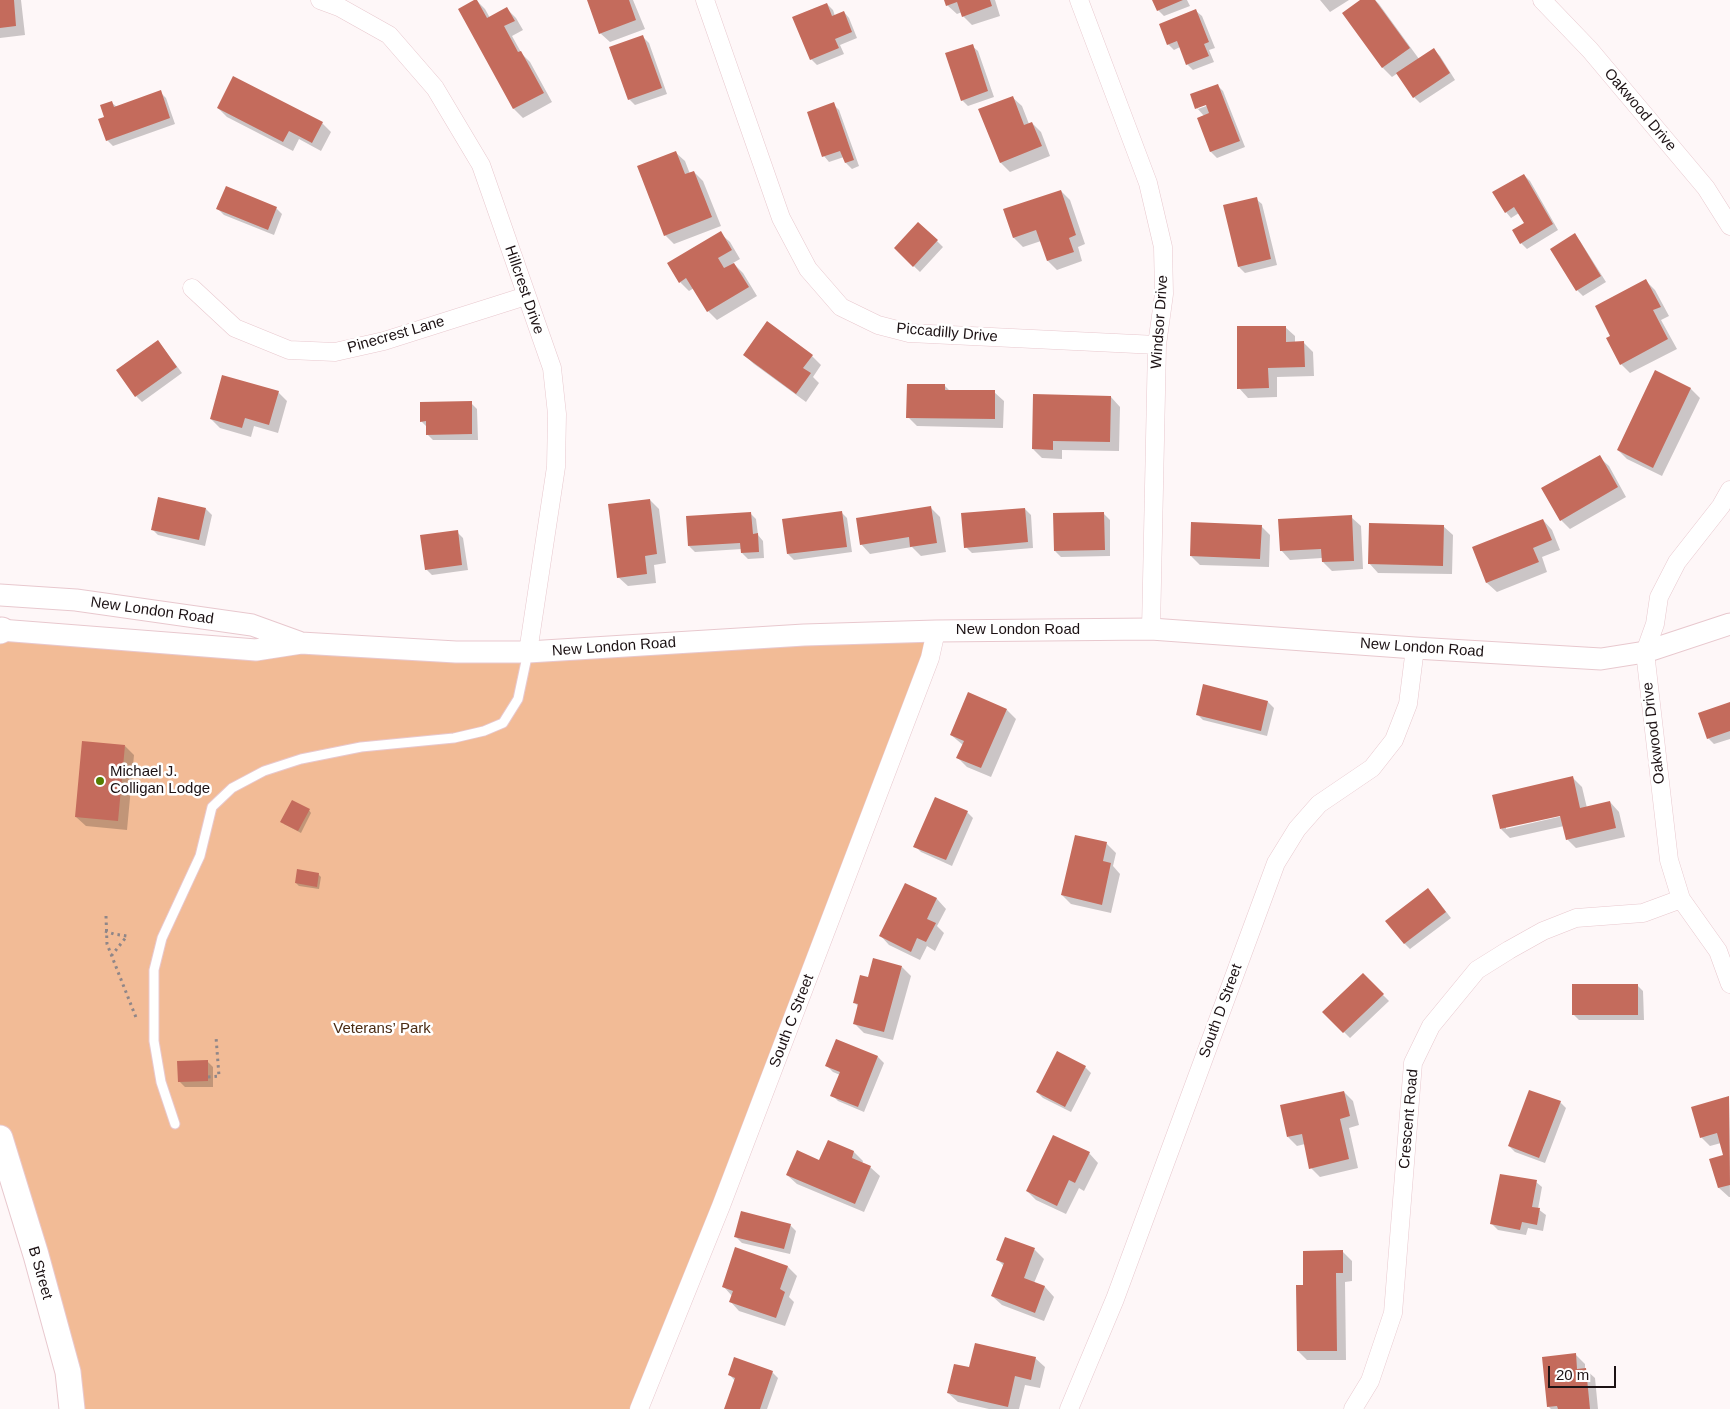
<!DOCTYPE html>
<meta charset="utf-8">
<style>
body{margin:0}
#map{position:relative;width:1730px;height:1409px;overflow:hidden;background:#fef7f8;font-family:Arial,sans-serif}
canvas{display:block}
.scale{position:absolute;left:1548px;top:1366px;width:68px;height:22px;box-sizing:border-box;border:2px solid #1c1214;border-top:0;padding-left:6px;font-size:15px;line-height:18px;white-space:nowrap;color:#1c1214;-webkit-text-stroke:4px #fff;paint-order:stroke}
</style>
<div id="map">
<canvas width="1730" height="1409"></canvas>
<div class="scale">20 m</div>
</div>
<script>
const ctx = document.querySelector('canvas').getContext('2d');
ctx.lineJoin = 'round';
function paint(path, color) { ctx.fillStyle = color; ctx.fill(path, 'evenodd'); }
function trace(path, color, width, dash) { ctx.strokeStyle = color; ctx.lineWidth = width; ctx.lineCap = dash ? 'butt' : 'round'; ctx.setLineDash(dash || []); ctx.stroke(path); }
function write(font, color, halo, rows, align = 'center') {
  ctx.font = font + ' Arial,sans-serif'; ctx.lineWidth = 5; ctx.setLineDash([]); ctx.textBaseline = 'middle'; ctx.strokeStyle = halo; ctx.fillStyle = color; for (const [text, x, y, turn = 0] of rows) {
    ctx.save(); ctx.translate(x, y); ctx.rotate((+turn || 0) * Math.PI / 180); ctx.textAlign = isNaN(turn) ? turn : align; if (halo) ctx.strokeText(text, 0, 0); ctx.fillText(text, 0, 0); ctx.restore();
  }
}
const green = new Path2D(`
 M 0,631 L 456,652 L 936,631 L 639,1409 L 73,1409 L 0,1138 Z`);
const shadow = new Path2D(`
 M 0,0 L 21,0 L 25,35 L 0,38 Z
 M 476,0 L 485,9 L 490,18 L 507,9 L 516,18 L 523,30 L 512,36 L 522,54 L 530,62 L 552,102 L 523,118 L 514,109 Z
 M 588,0 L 633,0 L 645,29 L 610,42 L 600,33 Z
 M 946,0 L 995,0 L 1000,16 L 972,25 L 963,16 L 962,12 L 957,14 L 947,5 Z
 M 1154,0 L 1187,0 L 1190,6 L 1164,16 L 1158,10 Z
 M 1320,0 L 1349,0 L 1330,12 Z
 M 1362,0 L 1375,0 L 1379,4 L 1419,59 L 1434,50 L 1440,56 L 1455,80 L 1420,103 L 1414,97 L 1398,73 L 1392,77 L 1383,68 L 1343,13 Z
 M 827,4 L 833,10 L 835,16 L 844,12 L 849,18 L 857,38 L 840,45 L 844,54 L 817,65 L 811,59 Z
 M 1196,11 L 1202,16 L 1215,48 L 1209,50 L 1214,62 L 1193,70 L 1187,64 L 1180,47 L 1174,50 L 1168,44 Z
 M 643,37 L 649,43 L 667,94 L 635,105 L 629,99 Z
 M 972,46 L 978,51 L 994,97 L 968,106 L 962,100 Z
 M 1217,85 L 1223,91 L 1245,147 L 1217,158 L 1211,152 L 1198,118 L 1204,116 L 1197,108 L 1191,95 ZM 1211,101 L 1212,104 L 1198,109 L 1198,107 Z
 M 160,92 L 166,98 L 175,124 L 113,146 L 107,140 L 105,117 L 112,103 L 117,107 Z
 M 1012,97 L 1022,106 L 1029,124 L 1032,123 L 1041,132 L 1050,156 L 1010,172 L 1001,163 L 980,110 Z
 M 833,104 L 839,110 L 859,166 L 852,169 L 846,163 L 844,157 L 829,162 L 824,156 Z
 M 218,108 L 322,123 L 331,132 L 321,151 L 299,139 L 293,151 L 227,117 Z
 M 675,152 L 685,161 L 690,174 L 694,172 L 703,181 L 721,226 L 674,244 L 665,235 Z
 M 1524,175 L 1530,181 L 1558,230 L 1527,249 L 1521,243 L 1525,224 L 1519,213 L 1511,218 L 1506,212 Z
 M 1061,191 L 1070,200 L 1085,244 L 1078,247 L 1082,261 L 1057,270 L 1048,261 L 1041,241 L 1023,247 L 1014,238 L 1005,210 Z
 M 1256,199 L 1262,204 L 1277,265 L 1245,273 L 1239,267 Z
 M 276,208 L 282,214 L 274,235 L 224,215 L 218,209 Z
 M 720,233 L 730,242 L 740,259 L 733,263 L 743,273 L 757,296 L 717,320 L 708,311 L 694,288 L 689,291 L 680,282 Z
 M 1574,235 L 1580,241 L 1606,282 L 1583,296 L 1577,290 Z
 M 937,241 L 943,247 L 920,272 L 895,248 Z
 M 1646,281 L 1655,290 L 1669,316 L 1661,320 L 1677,349 L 1630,373 L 1621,364 L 1612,336 Z
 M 1285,327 L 1295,336 L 1295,343 L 1304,343 L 1313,352 L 1314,376 L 1277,377 L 1277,397 L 1248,398 L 1239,388 Z
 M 158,341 L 182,373 L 142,402 L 136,396 Z
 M 744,355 L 812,356 L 821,365 L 813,377 L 819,383 L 806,402 L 754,364 Z
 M 1656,372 L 1691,389 L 1700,398 L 1662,476 L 1627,459 L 1618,450 Z
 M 944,385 L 950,391 L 994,392 L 1004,401 L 1003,428 L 917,426 L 908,417 Z
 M 278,392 L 287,401 L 278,433 L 254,426 L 251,437 L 220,428 L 211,419 Z
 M 1111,397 L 1120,407 L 1119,451 L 1062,450 L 1062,459 L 1042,458 L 1033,449 Z
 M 471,403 L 477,409 L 478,440 L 433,440 L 427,434 L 427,427 L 421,421 Z
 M 1599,457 L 1609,466 L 1626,497 L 1570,529 L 1561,520 Z
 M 650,500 L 659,509 L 666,563 L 654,565 L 656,583 L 628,586 L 618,577 Z
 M 931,508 L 940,517 L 946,552 L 921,556 L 912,547 L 870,554 L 861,544 Z
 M 206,509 L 212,515 L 205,546 L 158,535 L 152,529 Z
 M 1025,509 L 1031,515 L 1033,548 L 972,553 L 966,547 Z
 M 841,512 L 847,518 L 852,552 L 794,560 L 788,554 Z
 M 750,513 L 756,519 L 758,535 L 763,541 L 764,558 L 748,559 L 742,553 L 742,549 L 695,552 L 689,546 Z
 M 1104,514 L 1110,520 L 1110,556 L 1061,557 L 1055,551 Z
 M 1351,517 L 1361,526 L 1363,569 L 1332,571 L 1323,562 L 1322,558 L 1290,560 L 1281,550 Z
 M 1543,520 L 1552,530 L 1560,550 L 1542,557 L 1547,572 L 1497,592 L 1487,583 L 1473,548 Z
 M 1261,526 L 1270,535 L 1269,567 L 1200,565 L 1191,556 Z
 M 1443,526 L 1453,535 L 1452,574 L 1378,573 L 1369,563 Z
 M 457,532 L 463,538 L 468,570 L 432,575 L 426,569 Z
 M 1268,702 L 1274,708 L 1267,736 L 1203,720 L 1197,714 Z
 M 1730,703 L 1730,739 L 1714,744 L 1708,738 Z
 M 1007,710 L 1016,719 L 991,777 L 967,767 L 958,758 L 963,745 L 951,735 Z
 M 125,746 L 134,755 L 127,830 L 86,826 L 76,817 Z
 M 1573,778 L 1582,787 L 1587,808 L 1610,802 L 1619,812 L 1625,837 L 1576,848 L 1567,839 L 1564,826 L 1510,838 L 1501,829 ZM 1566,813 L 1567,815 L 1506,829 L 1506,827 Z
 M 309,810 L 311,813 L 301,833 L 284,824 Z
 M 967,812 L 973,818 L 952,866 L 921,852 L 915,846 Z
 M 1106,843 L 1116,853 L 1113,866 L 1120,874 L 1111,913 L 1071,904 L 1062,895 Z
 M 318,874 L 321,877 L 319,889 L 299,886 L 296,883 Z
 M 906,885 L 937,899 L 946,909 L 937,926 L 944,933 L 935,951 L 927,946 L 920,960 L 889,945 L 880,935 Z
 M 1434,896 L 1451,918 L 1410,949 L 1404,943 Z
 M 902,967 L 911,976 L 893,1040 L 864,1033 L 854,1023 L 859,1007 L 854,1002 Z
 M 1363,975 L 1389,1001 L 1350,1038 L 1324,1012 Z
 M 1637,985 L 1643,991 L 1644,1020 L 1579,1020 L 1573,1014 Z
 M 878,1057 L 884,1063 L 864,1112 L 838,1101 L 832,1095 L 840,1075 L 833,1072 L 827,1066 Z
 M 207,1061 L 213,1067 L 213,1087 L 185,1087 L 179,1081 Z
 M 1085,1067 L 1091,1073 L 1071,1112 L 1043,1098 L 1037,1092 Z
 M 1344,1092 L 1353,1101 L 1359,1125 L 1349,1128 L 1358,1168 L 1320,1177 L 1311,1168 L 1305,1144 L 1297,1146 L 1288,1137 Z
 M 1729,1097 L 1730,1197 L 1729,1197 L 1719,1188 L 1711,1160 L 1725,1156 L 1721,1143 L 1710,1146 L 1701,1137 Z
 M 1560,1102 L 1566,1108 L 1545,1163 L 1515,1152 L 1509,1146 Z
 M 828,1142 L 854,1152 L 863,1161 L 862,1164 L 870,1167 L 880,1176 L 864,1212 L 797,1184 L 787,1175 L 820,1161 Z
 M 1089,1153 L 1098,1163 L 1084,1191 L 1079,1188 L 1066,1214 L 1036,1200 L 1027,1191 Z
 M 1536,1182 L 1542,1187 L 1538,1209 L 1546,1215 L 1543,1231 L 1528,1228 L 1526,1235 L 1498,1230 L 1492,1224 Z
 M 790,1225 L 796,1231 L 790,1254 L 742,1243 L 736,1237 Z
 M 1006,1239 L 1035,1250 L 1044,1259 L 1034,1283 L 1045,1287 L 1054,1297 L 1044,1321 L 1002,1305 L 992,1296 L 1004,1266 L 998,1260 Z
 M 736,1249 L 788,1267 L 797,1276 L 789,1297 L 794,1302 L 785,1326 L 739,1311 L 730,1301 L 732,1296 L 724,1287 Z
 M 1343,1252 L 1352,1261 L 1352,1281 L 1345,1282 L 1346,1360 L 1307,1360 L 1298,1351 L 1304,1286 Z
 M 1575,1354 L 1585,1364 L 1585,1369 L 1595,1378 L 1598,1409 L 1551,1409 L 1548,1406 Z
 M 1035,1358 L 1045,1367 L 1040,1388 L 1025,1385 L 1019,1409 L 989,1409 L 958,1402 L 948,1393 L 970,1369 Z
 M 772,1372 L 778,1378 L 767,1409 L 726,1409 L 735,1381 L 729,1374 Z`);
const building = new Path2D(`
 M 0,0 L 14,0 L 16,26 L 0,28 Z
 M 474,0 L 477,0 L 487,18 L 507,7 L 515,21 L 504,26 L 518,52 L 521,51 L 544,93 L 513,109 L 458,9 Z
 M 587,0 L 629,0 L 636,20 L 599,34 Z
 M 944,0 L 990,0 L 992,6 L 962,17 L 957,2 L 946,6 Z
 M 1152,0 L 1183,0 L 1157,11 Z
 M 1360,0 L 1375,0 L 1410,48 L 1382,68 L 1342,13 Z
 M 827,3 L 832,16 L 844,11 L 852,32 L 835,39 L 839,48 L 810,60 L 792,17 Z
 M 1196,9 L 1209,42 L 1204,44 L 1209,56 L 1186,65 L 1177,41 L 1167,45 L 1159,24 Z
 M 643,35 L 662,88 L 628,100 L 609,47 Z
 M 973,44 L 988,91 L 961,101 L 945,53 Z
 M 1434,48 L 1450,73 L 1413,98 L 1396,73 Z
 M 233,76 L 323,122 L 312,143 L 289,131 L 283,142 L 217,108 Z
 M 1218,84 L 1240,141 L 1210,152 L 1197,118 L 1209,113 L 1206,105 L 1195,109 L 1190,94 Z
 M 161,90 L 170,118 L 106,141 L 98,119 L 104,117 L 100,105 L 112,101 L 114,107 Z
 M 1013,96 L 1024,125 L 1032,122 L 1042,146 L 1000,163 L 978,109 Z
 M 834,102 L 854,160 L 845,163 L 840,151 L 822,157 L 807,112 Z
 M 676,151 L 685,174 L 694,171 L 712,217 L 664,236 L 637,166 Z
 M 1524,174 L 1553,224 L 1520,244 L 1512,230 L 1524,223 L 1514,207 L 1505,213 L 1492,192 Z
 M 226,186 L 277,207 L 268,230 L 216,209 Z
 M 1061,190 L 1076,235 L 1069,238 L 1074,252 L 1047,261 L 1036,230 L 1013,238 L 1003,209 Z
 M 1257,197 L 1271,259 L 1238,267 L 1223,205 Z
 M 918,222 L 938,240 L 913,267 L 894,248 Z
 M 721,231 L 732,250 L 718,258 L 724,268 L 734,263 L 749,287 L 707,312 L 686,278 L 679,283 L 667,263 Z
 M 1575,233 L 1601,276 L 1576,291 L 1550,249 Z
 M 1646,279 L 1661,307 L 1653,310 L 1668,339 L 1620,365 L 1606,338 L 1610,336 L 1595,306 Z
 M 767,321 L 813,355 L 803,368 L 811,373 L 796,394 L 743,355 Z
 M 1237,326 L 1286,326 L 1286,342 L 1304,341 L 1305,367 L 1268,368 L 1269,388 L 1237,389 Z
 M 158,340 L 177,367 L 135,397 L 116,370 Z
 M 1655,370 L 1691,388 L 1653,468 L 1617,450 Z
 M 222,375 L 279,391 L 269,425 L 245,418 L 242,428 L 210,419 Z
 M 907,384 L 945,384 L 945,390 L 995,390 L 995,419 L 906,418 Z
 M 1033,394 L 1111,396 L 1110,442 L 1053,441 L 1053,450 L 1032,449 Z
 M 472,401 L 472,434 L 426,435 L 426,421 L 420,422 L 420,402 Z
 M 1600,455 L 1618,487 L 1560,521 L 1541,488 Z
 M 158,497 L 206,508 L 199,540 L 151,530 Z
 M 650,499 L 657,554 L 645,556 L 647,574 L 617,578 L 608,504 Z
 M 931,506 L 937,543 L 910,547 L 909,537 L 860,545 L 856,518 Z
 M 1025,508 L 1028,542 L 964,548 L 961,513 Z
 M 842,511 L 847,547 L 787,554 L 782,519 Z
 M 751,512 L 753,534 L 758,533 L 759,552 L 741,553 L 740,543 L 688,546 L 686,516 Z
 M 1104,512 L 1105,550 L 1054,551 L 1053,513 Z
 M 1352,515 L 1354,561 L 1322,562 L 1321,549 L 1280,551 L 1278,519 Z
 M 1543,519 L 1552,540 L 1533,548 L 1539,562 L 1486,583 L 1472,547 Z
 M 1191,522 L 1262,525 L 1260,559 L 1190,556 Z
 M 1369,523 L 1444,525 L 1443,566 L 1368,564 Z
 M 458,530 L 462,565 L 425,570 L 420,535 Z
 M 1203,684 L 1268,701 L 1261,731 L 1196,715 Z
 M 968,692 L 1007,709 L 981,768 L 956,758 L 964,741 L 950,735 Z
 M 1730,702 L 1730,731 L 1707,739 L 1698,713 Z
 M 82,741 L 125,745 L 118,821 L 75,817 Z
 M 1573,776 L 1580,808 L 1610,801 L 1616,828 L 1566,840 L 1560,816 L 1500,829 L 1492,795 Z
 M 935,797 L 968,811 L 946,860 L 913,847 Z
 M 292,800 L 310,809 L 298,831 L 280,822 Z
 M 1075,835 L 1107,842 L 1103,861 L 1111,863 L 1102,905 L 1061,895 Z
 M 297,869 L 319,873 L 317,887 L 295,883 Z
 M 905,883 L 937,898 L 927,919 L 936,923 L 926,942 L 917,938 L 911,952 L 879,936 Z
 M 1428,888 L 1446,912 L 1404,944 L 1385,921 Z
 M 873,958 L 902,966 L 884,1032 L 853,1024 L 858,1004 L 853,1003 L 860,975 L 868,977 Z
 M 1363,973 L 1384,994 L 1343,1033 L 1322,1012 Z
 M 1572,984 L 1638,984 L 1638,1015 L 1572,1015 Z
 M 836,1039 L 878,1056 L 858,1107 L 830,1096 L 840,1072 L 825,1066 Z
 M 1057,1051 L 1086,1066 L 1065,1107 L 1036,1092 Z
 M 208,1060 L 208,1081 L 178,1082 L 177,1061 Z
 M 1529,1090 L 1561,1101 L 1539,1158 L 1508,1146 Z
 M 1344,1091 L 1350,1116 L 1340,1119 L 1349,1159 L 1309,1169 L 1302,1134 L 1287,1137 L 1280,1105 Z
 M 1729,1096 L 1730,1185 L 1718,1188 L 1709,1159 L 1723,1155 L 1717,1133 L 1700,1138 L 1691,1107 Z
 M 1053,1135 L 1090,1152 L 1075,1183 L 1069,1180 L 1057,1206 L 1026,1191 Z
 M 828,1140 L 854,1151 L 852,1158 L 871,1166 L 855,1204 L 786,1175 L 797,1150 L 819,1160 Z
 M 1500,1174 L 1537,1180 L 1532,1207 L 1540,1208 L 1537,1225 L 1522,1222 L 1520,1230 L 1490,1224 Z
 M 741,1211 L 791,1224 L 784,1249 L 734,1237 Z
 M 1005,1237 L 1035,1248 L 1024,1278 L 1045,1286 L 1035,1313 L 991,1296 L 1004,1263 L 996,1260 Z
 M 735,1247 L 788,1266 L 780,1289 L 785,1292 L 776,1318 L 729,1302 L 733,1291 L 722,1287 Z
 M 1343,1250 L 1343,1273 L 1336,1273 L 1337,1351 L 1297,1351 L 1296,1285 L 1303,1285 L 1303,1251 Z
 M 975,1343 L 1036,1357 L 1031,1380 L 1015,1376 L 1008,1407 L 947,1393 L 954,1364 L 969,1367 Z
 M 1576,1353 L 1577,1369 L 1586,1368 L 1590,1409 L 1558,1409 L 1557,1406 L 1547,1407 L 1542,1357 Z
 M 734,1357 L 773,1371 L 760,1409 L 724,1409 L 735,1378 L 728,1375 Z`);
const path = new Path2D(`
 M 106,916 L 107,944 L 137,1020
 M 105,931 L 114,934 L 127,936 L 112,955
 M 208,1077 L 219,1076 L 216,1037`);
const service = new Path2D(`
 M 175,1124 L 161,1082 L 154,1041 L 154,970 L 162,938 L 200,856 L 212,807 L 232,788 L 264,771 L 301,759 L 361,747 L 454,738 L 484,731 L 503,723 L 518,699 L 528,652`);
const minor = new Path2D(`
 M 320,0 L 339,7 L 389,35 L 435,88 L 481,165 L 552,368 L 557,414 L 556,467 L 528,652
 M 705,0 L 781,218 L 808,269 L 841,307 L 878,325 L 909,333 L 1157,345
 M 1079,0 L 1148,183 L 1163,247 L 1164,294 L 1157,345 L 1151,629
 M 1542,0 L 1590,50 L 1706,188 L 1730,226
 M 192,288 L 235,328 L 289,350 L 335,352 L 384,341 L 526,296
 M 1730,490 L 1721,506 L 1677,562 L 1659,597 L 1655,624 L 1645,652 L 1669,860 L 1681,899 L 1718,951 L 1730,984
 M 639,1409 L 721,1206 L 930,658 L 936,631
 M 1069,1409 L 1115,1299 L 1276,863 L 1297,829 L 1319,804 L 1372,768 L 1394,740 L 1408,704 L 1415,648
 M 1353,1409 L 1370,1381 L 1393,1313 L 1413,1063 L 1431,1026 L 1477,970 L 1509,950 L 1543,931 L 1576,918 L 1643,913 L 1681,899`);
const tertiary = new Path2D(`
 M 0,595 L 76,600 L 252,625 L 299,642
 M 0,630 L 256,650 L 301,643 L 456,652 L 528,652 L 804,635 L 936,631 L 1151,629 L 1415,648 L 1601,659 L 1645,652 L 1730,624`);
const secondary = new Path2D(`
 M 0,631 L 2,630
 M 0,1138 L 36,1255 L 68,1372 L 72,1409`);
const markers = [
 [100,781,5,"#547d00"]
];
const streetNames = [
 ["Oakwood Drive",1640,110,50],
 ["Hillcrest Drive",524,290,71],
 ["Windsor Drive",1160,322,-86],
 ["Piccadilly Drive",947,333,5],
 ["Pinecrest Lane",396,335,-16],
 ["New London Road",152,611,8],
 ["New London Road",1018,630],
 ["New London Road",614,647,-4],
 ["New London Road",1422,648,4],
 ["Oakwood Drive",1654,733,-97],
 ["South D Street",1221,1011,-70],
 ["South C Street",792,1021,-69],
 ["Crescent Road",1409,1119,-85],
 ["B Street",40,1273,74]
];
const poiNames = [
 ["Michael J.",110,772],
 ["Colligan Lodge",110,789]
];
const parkNames = [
 ["Veterans’ Park",382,1029]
];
paint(green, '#f2bb96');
paint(shadow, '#0003');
paint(building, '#c46b5c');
trace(service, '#e8c8ce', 11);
trace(minor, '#e8c8ce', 19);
trace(tertiary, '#e8c8ce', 23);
trace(secondary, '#e8c8ce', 27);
trace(path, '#8f8688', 3, [2.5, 4]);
trace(service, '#fff', 9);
trace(minor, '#fff', 18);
trace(tertiary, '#fff', 21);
trace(secondary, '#fff', 25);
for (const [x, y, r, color] of markers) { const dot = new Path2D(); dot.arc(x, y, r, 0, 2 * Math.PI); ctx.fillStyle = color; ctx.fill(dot); trace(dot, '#fff', 2); }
write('15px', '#1c1214', '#fff', streetNames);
write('15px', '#1c1214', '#fff', poiNames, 'left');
write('15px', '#4a2b13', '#fff', parkNames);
</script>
